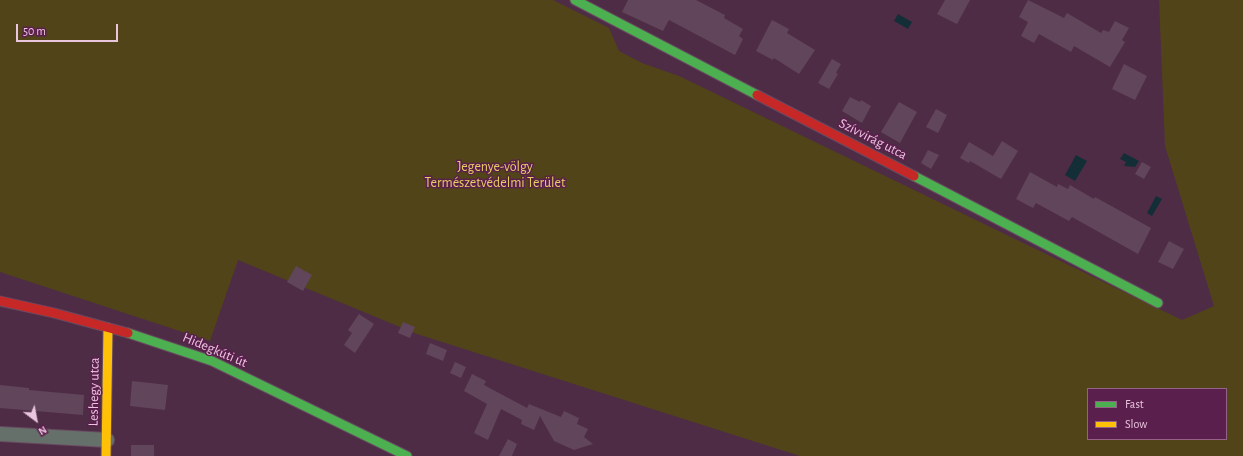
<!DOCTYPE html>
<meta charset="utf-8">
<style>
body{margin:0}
#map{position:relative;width:1243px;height:456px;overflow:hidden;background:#4e2c46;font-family:"Alegreya Sans",sans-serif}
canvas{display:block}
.legend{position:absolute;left:1087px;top:388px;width:140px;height:52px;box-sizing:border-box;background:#5b1f4d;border:1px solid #946187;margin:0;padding:5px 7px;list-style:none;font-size:12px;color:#eac5de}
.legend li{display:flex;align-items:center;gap:8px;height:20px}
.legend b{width:20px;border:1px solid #946187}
.north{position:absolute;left:16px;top:400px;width:40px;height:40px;-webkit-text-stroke:3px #5b1f4d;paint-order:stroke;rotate:148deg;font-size:11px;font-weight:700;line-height:16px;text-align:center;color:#eac5de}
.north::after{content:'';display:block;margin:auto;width:14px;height:18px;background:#eac5de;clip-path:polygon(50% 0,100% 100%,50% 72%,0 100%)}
.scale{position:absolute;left:16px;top:24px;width:102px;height:18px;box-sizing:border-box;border:2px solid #eac5de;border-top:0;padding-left:5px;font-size:12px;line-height:14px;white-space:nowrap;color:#eac5de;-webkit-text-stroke:3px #5b1f4d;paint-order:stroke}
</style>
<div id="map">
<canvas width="1243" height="456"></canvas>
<ul class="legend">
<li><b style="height:5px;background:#4caf50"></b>Fast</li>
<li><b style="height:5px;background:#ffc107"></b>Slow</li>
</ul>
<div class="north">N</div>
<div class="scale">50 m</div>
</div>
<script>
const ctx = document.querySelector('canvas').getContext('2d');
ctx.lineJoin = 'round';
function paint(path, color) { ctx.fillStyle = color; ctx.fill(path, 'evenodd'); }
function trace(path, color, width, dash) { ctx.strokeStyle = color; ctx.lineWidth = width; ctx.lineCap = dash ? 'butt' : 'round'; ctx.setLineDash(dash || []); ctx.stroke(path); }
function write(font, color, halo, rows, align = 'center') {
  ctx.font = font + ' "Alegreya Sans",sans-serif'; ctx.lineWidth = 3; ctx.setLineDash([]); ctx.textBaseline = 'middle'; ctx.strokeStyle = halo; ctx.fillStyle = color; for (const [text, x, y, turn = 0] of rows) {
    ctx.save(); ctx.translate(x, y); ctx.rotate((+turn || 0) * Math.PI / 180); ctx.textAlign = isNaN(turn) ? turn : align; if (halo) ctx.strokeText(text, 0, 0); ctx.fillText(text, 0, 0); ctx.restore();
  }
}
const green = new Path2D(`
 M 0,0 L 553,0 L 609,28 L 619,51 L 642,63 L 679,76 L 1182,320 L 1214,306 L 1165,146 L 1159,0 L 1243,0 L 1243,456 L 800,456 L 417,334 L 238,260 L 210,341 L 0,272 ZM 1088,389 L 1226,389 L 1226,439 L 1088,439 Z`);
const water = new Path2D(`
 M 898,14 L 912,22 L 908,29 L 894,21 Z
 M 1124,153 L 1139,161 L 1135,167 L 1124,166 L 1126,162 L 1120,159 Z
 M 1076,155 L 1087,161 L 1075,181 L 1065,175 Z
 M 1156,196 L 1162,199 L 1152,216 L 1147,213 Z`);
const building = new Path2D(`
 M 628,0 L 696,0 L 725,15 L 724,18 L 743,29 L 739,36 L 743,39 L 735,55 L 669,20 L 663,31 L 622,12 Z
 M 945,0 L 970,0 L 957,24 L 937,14 Z
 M 1028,0 L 1064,18 L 1067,13 L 1101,33 L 1103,30 L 1109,32 L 1115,21 L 1129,28 L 1122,40 L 1125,42 L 1110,67 L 1074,46 L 1071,52 L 1039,34 L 1034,43 L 1021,36 L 1028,22 L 1019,17 Z
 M 772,20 L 789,29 L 787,33 L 815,50 L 799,74 L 774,58 L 773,60 L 756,51 Z
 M 832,59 L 841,64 L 836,73 L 838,74 L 829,89 L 818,83 Z
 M 1124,64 L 1147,76 L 1135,100 L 1112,89 Z
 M 850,97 L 860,102 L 861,100 L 871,106 L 862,123 L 842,111 Z
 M 899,102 L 917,112 L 900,143 L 881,132 Z
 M 936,109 L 947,115 L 938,133 L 926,127 Z
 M 1002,141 L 1018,151 L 1001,179 L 970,161 L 969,163 L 960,158 L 969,142 L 993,156 Z
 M 928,150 L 939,155 L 931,169 L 921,163 Z
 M 1142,162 L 1151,167 L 1144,179 L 1135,174 Z
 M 1030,172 L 1057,187 L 1058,184 L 1068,189 L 1070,185 L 1094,199 L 1095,197 L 1151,228 L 1138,254 L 1072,217 L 1069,221 L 1036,203 L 1033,208 L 1016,199 Z
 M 1169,241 L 1184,249 L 1173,269 L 1158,262 Z
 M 296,266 L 312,275 L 303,291 L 287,282 Z
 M 359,314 L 374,324 L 355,353 L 344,345 L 352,333 L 348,330 Z
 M 403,322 L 415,327 L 410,338 L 398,333 Z
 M 430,343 L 447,350 L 443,361 L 426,354 Z
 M 455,362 L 466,367 L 461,378 L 450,373 Z
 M 472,374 L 486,381 L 484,385 L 527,408 L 529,404 L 561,417 L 564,411 L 579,418 L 577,424 L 588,429 L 584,437 L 593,444 L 574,450 L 554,441 L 540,416 L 534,430 L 521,424 L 522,420 L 501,409 L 488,440 L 474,433 L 487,404 L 464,391 Z
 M 132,381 L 168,385 L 165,410 L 130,406 Z
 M 0,385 L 29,388 L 29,390 L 84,395 L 83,415 L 0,408 Z
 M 508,439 L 517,444 L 512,456 L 499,456 Z
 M 131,445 L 154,445 L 154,456 L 131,456 Z`);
const street = new Path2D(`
 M 0,434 L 107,440`);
const fast = new Path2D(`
 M 575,0 L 757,95
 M 914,176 L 1158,303
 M 128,333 L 212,361 L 407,456`);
const slow = new Path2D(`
 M 106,456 L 108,328`);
const jam = new Path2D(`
 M 757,95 L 914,176
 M 0,301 L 54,313 L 128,333`);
const streetNames = [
 ["Szívvirág utca",873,139,27],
 ["Hidegkúti út",215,350,23],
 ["Leshegy utca",94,392,-89]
];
const parkNames = [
 ["Jegenye-völgy",495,167],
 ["Természetvédelmi Terület",495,183]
];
paint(green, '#514419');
paint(water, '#142e38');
paint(building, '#61455a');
trace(street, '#684a60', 16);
trace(fast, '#684a60', 11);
trace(slow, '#684a60', 11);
trace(jam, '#684a60', 11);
trace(street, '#66706b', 14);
trace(fast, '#4caf50', 9);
trace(slow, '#ffc107', 9);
trace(jam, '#c62828', 9);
write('14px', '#eac5de', '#5b1f4d', streetNames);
write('14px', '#e5cf63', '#5b1f4d', parkNames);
</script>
